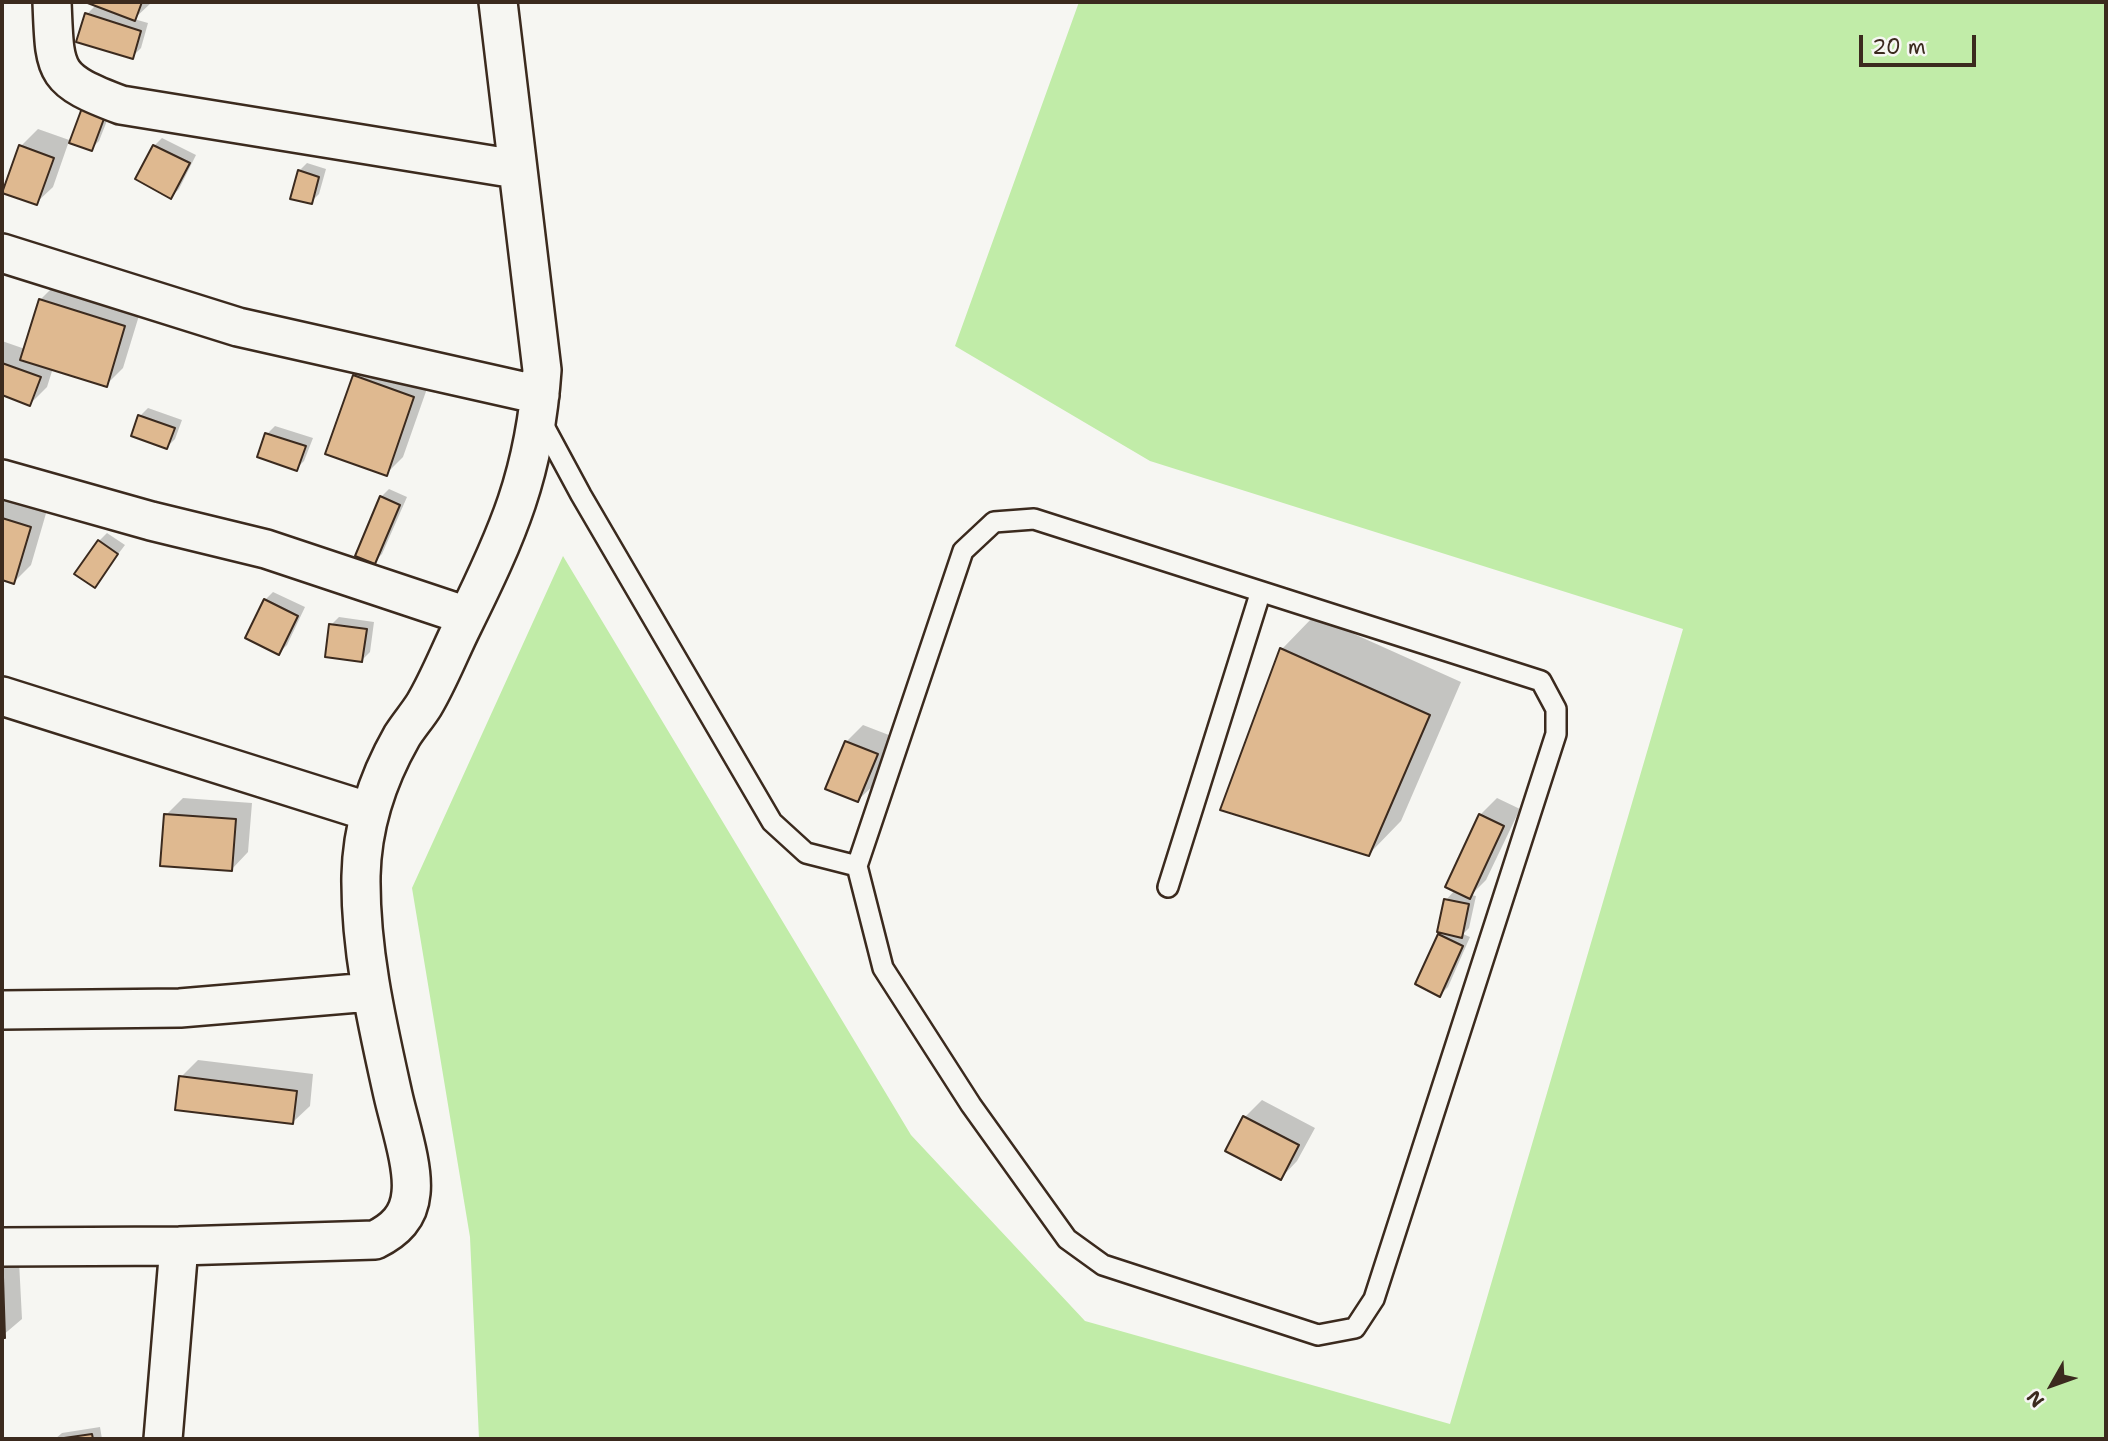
<!DOCTYPE html>
<style>
body{margin:0}
#map{position:relative;width:2108px;height:1441px;overflow:hidden;background:#f6f6f2;font-family:"Shantell Sans",sans-serif}
canvas{display:block}
.frame{position:absolute;inset:0;border:4px solid #3b2a1e;pointer-events:none}
.north{position:absolute;left:2017px;top:1350px;width:70px;height:70px;-webkit-text-stroke:5px #f6f6f2;paint-order:stroke;rotate:230deg;font-size:19px;font-weight:700;line-height:28px;text-align:center;color:#3b2a1e}
.north::after{content:'';display:block;margin:auto;width:24px;height:32px;background:#3b2a1e;clip-path:polygon(50% 0,100% 100%,50% 72%,0 100%)}
.scale{position:absolute;left:1859px;top:35px;width:117px;height:32px;box-sizing:border-box;border:4px solid #3b2a1e;border-top:0;padding-left:9px;font-size:21px;line-height:24px;white-space:nowrap;color:#3b2a1e;-webkit-text-stroke:5px #f6f6f2;paint-order:stroke}
</style>
<div id="map">
<canvas width="2108" height="1441"></canvas>
<div class="frame"></div>
<div class="north">N</div>
<div class="scale">20 m</div>
</div>
<script>
const ctx = document.querySelector('canvas').getContext('2d');
ctx.lineJoin = 'round';
function paint(path, color) { ctx.fillStyle = color; ctx.fill(path, 'evenodd'); }
function trace(path, color, width, dash) { ctx.strokeStyle = color; ctx.lineWidth = width; ctx.lineCap = dash ? 'butt' : 'round'; ctx.setLineDash(dash || []); ctx.stroke(path); }
const green = new Path2D(`
 M 1079,2 L 2106,2 L 2106,1439 L 479,1439 L 470,1237 L 412,888 L 563,556 L 911,1135 L 1085,1321 L 1450,1424 L 1683,629 L 1150,461 L 955,346 Z`);
const shadow = new Path2D(`
 M 90,2 L 152,2 L 134,19 L 148,23 L 141,48 L 132,57 L 87,14 L 97,4 Z
 M 112,108 L 99,141 L 91,149 L 69,141 L 53,187 L 36,203 L 4,191 L 21,146 L 38,129 L 72,141 Z
 M 162,138 L 196,155 L 179,189 L 171,197 L 154,146 Z
 M 307,163 L 326,169 L 319,194 L 311,202 L 299,171 Z
 M 57,283 L 141,309 L 123,368 L 106,385 L 53,368 L 47,387 L 30,404 L 2,394 L 2,341 L 25,349 L 40,300 Z
 M 371,359 L 430,380 L 403,457 L 386,474 L 354,376 Z
 M 148,408 L 182,420 L 175,439 L 167,447 L 140,416 Z
 M 275,426 L 313,438 L 304,461 L 296,469 L 267,434 Z
 M 389,489 L 407,497 L 382,554 L 374,562 L 381,497 Z
 M 2,497 L 47,510 L 31,565 L 14,582 L 2,578 Z
 M 107,533 L 125,545 L 94,586 L 99,541 Z
 M 273,592 L 305,607 L 287,645 L 279,653 L 265,600 Z
 M 1314,616 L 1461,682 L 1401,821 L 1369,854 L 1282,649 Z
 M 339,617 L 374,622 L 370,652 L 362,660 L 331,625 Z
 M 863,725 L 894,737 L 875,784 L 858,800 L 846,742 Z
 M 183,798 L 252,803 L 248,852 L 232,869 L 166,815 Z
 M 1497,798 L 1520,809 L 1486,880 L 1471,895 L 1476,896 L 1469,928 L 1463,934 L 1470,937 L 1448,987 L 1440,995 L 1417,983 L 1442,932 L 1446,900 L 1455,890 L 1480,815 Z
 M 198,1060 L 313,1074 L 310,1106 L 293,1122 L 181,1077 Z
 M 1262,1100 L 1315,1128 L 1297,1161 L 1281,1178 L 1245,1117 Z
 M 19,1261 L 22,1319 L 2,1336 L 2,1262 Z
 M 100,1427 L 102,1439 L 55,1439 L 62,1433 Z`);
const building = new Path2D(`
 M 85,2 L 142,2 L 135,21 Z
 M 85,13 L 141,31 L 133,59 L 76,42 Z
 M 82,108 L 105,116 L 92,151 L 69,143 Z
 M 19,145 L 54,158 L 37,205 L 2,193 Z
 M 153,145 L 190,163 L 171,199 L 135,179 Z
 M 298,170 L 319,177 L 312,204 L 290,199 Z
 M 39,299 L 125,326 L 107,387 L 20,360 Z
 M 2,363 L 41,377 L 30,406 L 2,395 Z
 M 353,375 L 414,397 L 387,476 L 325,454 Z
 M 138,415 L 175,428 L 167,449 L 131,436 Z
 M 265,433 L 306,446 L 297,471 L 257,457 Z
 M 380,496 L 400,505 L 375,564 L 355,556 Z
 M 2,518 L 31,527 L 14,584 L 2,580 Z
 M 98,540 L 118,554 L 95,588 L 74,574 Z
 M 264,599 L 298,616 L 279,655 L 245,638 Z
 M 329,624 L 367,629 L 362,662 L 325,657 Z
 M 1280,648 L 1430,715 L 1369,856 L 1220,810 Z
 M 845,741 L 878,754 L 858,802 L 825,789 Z
 M 164,814 L 236,819 L 232,871 L 160,866 Z
 M 1479,814 L 1504,826 L 1470,899 L 1445,887 Z
 M 1444,899 L 1469,904 L 1462,938 L 1437,932 Z
 M 1438,934 L 1463,946 L 1440,997 L 1415,984 Z
 M 179,1076 L 297,1091 L 293,1124 L 175,1110 Z
 M 1243,1116 L 1299,1145 L 1281,1180 L 1225,1151 Z
 M 3,1277 L 5,1338 L 2,1338 L 2,1278 Z
 M 92,1434 L 93,1439 L 57,1439 Z`);
const lane = new Path2D(`
 M 539,417 L 581,495 L 772,822 L 806,853 L 857,866
 M 1034,519 L 1541,681 L 1556,709 L 1556,734 L 1374,1299 L 1355,1328 L 1318,1335 L 1103,1265 L 1067,1239 L 971,1105 L 883,968 L 857,866 L 963,551 L 994,522 Z
 M 1168,887 L 1260,594`);
const street = new Path2D(`
 M 52,2 C 55,73 52,79 121,105 L 516,169
 M 2,253 L 238,327 L 540,395
 M 2,479 L 151,521 L 266,549 L 467,616
 M 2,696 L 370,812
 M 2,1010 L 180,1008 L 370,992
 M 2,1247 L 179,1246 L 375,1240 C 395,1230 409,1217 411,1193 C 414,1166 399,1122 393,1095 C 377,1023 360,950 361,876 C 362,827 378,778 402,736 C 409,725 417,716 424,705 C 439,680 450,651 463,625 C 508,534 535,473 542,370 L 498,2
 M 163,1439 L 179,1246`);
paint(green, '#c1eca8');
paint(shadow, '#0003');
paint(building, '#dfb990');
trace(building, '#3b2a1e', 2);
trace(lane, '#3b2a1e', 24);
trace(street, '#3b2a1e', 42);
trace(lane, '#f6f6f2', 19);
trace(street, '#f6f6f2', 37);
</script>
